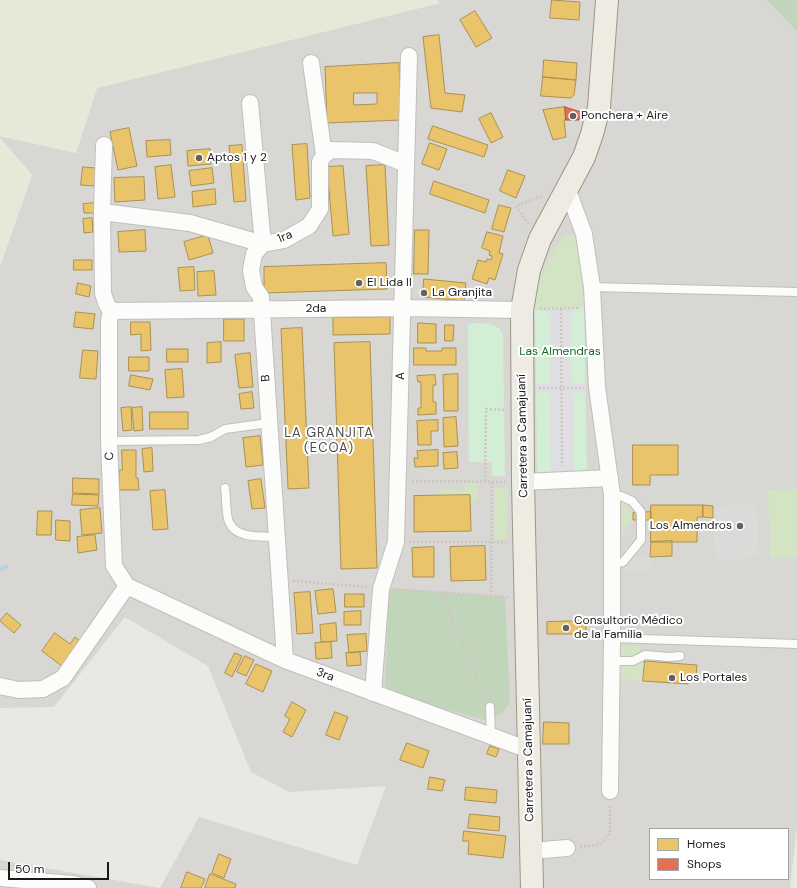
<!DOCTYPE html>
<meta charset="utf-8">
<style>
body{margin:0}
#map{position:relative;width:797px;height:888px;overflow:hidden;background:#e9e8e3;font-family:"DM Sans",sans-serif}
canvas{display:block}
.legend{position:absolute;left:649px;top:828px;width:140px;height:52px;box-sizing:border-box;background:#fff;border:1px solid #a3a3a3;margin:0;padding:5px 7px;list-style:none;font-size:12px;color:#1a1a1a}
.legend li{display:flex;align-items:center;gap:8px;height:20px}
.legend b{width:20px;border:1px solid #a3a3a3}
.scale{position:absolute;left:8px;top:862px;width:101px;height:18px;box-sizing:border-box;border:2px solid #1a1a1a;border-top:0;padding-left:5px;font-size:12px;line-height:14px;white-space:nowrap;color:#1a1a1a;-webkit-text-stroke:3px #fff;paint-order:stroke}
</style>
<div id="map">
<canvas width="797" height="888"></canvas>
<ul class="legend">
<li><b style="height:11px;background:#e9c46a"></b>Homes</li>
<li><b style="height:11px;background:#e76f51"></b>Shops</li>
</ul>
<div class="scale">50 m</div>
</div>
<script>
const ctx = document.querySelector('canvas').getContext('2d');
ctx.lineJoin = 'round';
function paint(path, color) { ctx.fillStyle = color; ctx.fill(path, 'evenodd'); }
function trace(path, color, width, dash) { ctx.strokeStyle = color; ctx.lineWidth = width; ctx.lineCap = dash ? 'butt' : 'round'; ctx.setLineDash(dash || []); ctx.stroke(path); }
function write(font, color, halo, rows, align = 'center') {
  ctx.font = font + ' "DM Sans",sans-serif'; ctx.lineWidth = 4; ctx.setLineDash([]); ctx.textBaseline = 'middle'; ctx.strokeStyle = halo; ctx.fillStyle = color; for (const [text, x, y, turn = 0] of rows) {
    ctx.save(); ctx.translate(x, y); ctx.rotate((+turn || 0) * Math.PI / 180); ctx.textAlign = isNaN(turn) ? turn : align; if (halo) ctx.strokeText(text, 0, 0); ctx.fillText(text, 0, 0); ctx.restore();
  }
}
const residential = new Path2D(`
 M 437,0 L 767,0 L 797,32 L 797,824 L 790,888 L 0,888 L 0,860 L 160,888 L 199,817 L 357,865 L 386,786 L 289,792 L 251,772 L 208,666 L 125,617 L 54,707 L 0,708 L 0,266 L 32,175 L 0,138 L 0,136 L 76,153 L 97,88 L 440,3 ZM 650,829 L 788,829 L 788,879 L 650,879 Z`);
const farmland = new Path2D(`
 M 0,0 L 437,0 L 440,3 L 97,88 L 76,153 L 0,136 Z
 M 0,138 L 32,175 L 0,266 Z`);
const grass = new Path2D(`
 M 569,234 L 574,236 L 577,242 L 584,269 L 584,308 L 535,310 L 534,301 L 545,265 L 562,238 L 565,235 Z
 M 477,482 L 477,502 L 470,502 L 470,495 L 440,495 L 440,490 L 465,490 L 465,483 Z
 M 495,488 L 508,488 L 507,539 L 494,539 Z
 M 797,489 L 797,557 L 770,558 L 768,490 Z
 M 621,500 L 633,513 L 633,520 L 622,534 Z
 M 616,646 L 641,646 L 640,655 L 616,656 Z
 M 645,661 L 643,681 L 614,679 L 615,666 Z`);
const forest = new Path2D(`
 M 767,0 L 797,0 L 797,32 Z
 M 389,588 L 505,597 L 510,703 L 502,713 L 488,721 L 390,693 L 385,685 Z`);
const park = new Path2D(`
 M 584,308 L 587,468 L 585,472 L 540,474 L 537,470 L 535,310 Z
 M 471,323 C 483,324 497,321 503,334 L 505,476 L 492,476 L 492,462 L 469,462 L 468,325 Z`);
const parking = new Path2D(`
 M 757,504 L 759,558 L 715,560 L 713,506 Z
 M 650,557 L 651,572 L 623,572 L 622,558 Z`);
const plaza = new Path2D(`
 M 577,308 L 573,311 L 571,315 L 572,384 L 585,384 L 586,392 L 573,393 L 574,469 L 576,473 L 549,473 L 551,469 L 549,393 L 536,393 L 536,384 L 550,384 L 549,315 L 547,311 L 543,309 Z`);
const homes = new Path2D(`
 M 552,0 L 580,2 L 579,20 L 550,18 Z
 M 475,11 L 492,38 L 476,47 L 460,20 Z
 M 439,35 L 445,93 L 465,95 L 462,112 L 431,108 L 423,37 Z
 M 544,60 L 577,63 L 576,80 L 543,77 Z
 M 399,63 L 401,120 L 327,123 L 325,67 ZM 354,93 L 377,93 L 377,104 L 354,105 Z
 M 543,77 L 576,80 L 574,95 L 571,98 L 541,96 Z
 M 565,107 L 566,120 L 564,120 L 566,137 L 553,140 L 543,110 Z
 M 491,113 L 503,137 L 491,143 L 479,119 Z
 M 433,126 L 488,145 L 484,157 L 428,139 Z
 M 129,128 L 137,166 L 118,170 L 110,132 Z
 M 170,140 L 171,155 L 147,157 L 146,141 Z
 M 430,143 L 447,149 L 439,170 L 422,164 Z
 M 307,144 L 310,198 L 296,200 L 292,145 Z
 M 242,145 L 246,201 L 234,202 L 229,146 Z
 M 210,149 L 211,164 L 188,166 L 187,151 Z
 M 171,165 L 175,197 L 158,199 L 155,167 Z
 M 385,165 L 389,245 L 371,246 L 366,166 Z
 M 343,166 L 349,234 L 333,236 L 327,167 Z
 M 83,167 L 96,168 L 94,186 L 81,185 Z
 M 212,168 L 214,183 L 191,186 L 189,171 Z
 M 508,170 L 525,176 L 516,198 L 500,191 Z
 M 144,177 L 145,200 L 115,202 L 114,178 Z
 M 434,181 L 489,200 L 485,213 L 430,194 Z
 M 215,189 L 216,204 L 193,207 L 192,192 Z
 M 96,203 L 97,213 L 84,213 L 83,204 Z
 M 499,205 L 511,208 L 504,232 L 492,229 Z
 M 92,218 L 93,232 L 84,233 L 83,219 Z
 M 145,230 L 146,251 L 119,252 L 118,232 Z
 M 415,230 L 429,230 L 428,274 L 414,274 Z
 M 487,232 L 503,236 L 499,253 L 503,254 L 495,280 L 489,278 L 487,284 L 472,279 L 478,260 L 486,262 L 487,259 L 491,260 L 492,256 L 489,255 L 490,251 L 482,248 Z
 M 208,235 L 213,253 L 189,260 L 184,242 Z
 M 74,260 L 92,260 L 92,270 L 74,270 Z
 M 386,263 L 387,289 L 264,293 L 264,267 Z
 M 194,267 L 195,290 L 180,291 L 178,268 Z
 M 214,271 L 216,295 L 198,296 L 197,272 Z
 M 424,279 L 466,283 L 464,301 L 423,297 Z
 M 78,283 L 91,286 L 89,297 L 76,294 Z
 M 76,312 L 95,314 L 93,329 L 74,327 Z
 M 390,317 L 390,334 L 333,335 L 333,318 Z
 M 224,319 L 244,319 L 244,341 L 224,341 Z
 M 131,322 L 150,322 L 151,350 L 141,351 L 141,334 L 131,335 Z
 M 418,323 L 436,324 L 436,343 L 418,343 Z
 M 445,325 L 454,325 L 453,341 L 445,341 Z
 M 302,328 L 309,488 L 288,489 L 281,329 Z
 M 221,342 L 221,362 L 207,363 L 207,343 Z
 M 370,342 L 377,568 L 341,569 L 334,343 Z
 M 414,348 L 426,348 L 426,351 L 442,351 L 442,348 L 456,348 L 456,365 L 414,365 Z
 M 167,349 L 188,349 L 188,362 L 167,362 Z
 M 83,350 L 98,351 L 96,379 L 80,378 Z
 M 250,353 L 253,387 L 239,388 L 235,355 Z
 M 129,357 L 149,357 L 149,371 L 129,371 Z
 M 182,369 L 184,397 L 167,398 L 165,370 Z
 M 458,374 L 458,411 L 444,411 L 443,375 Z
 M 131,375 L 153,379 L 150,390 L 129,386 Z
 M 435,375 L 436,385 L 433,385 L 433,402 L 436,402 L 436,414 L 418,415 L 418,408 L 421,408 L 421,382 L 418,382 L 417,376 Z
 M 252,392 L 254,408 L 241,409 L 239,394 Z
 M 131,407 L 132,430 L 123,431 L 121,408 Z
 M 142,407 L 143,430 L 134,431 L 132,408 Z
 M 150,412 L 188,412 L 188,429 L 150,429 Z
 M 456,417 L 458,446 L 444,447 L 443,418 Z
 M 438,420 L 438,431 L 431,431 L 431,445 L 418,445 L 417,421 Z
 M 260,436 L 263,465 L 246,467 L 243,438 Z
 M 633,445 L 678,445 L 678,475 L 650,475 L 650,485 L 633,485 Z
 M 152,448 L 153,471 L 144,472 L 142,449 Z
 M 122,450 L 136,450 L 136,478 L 138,478 L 139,490 L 119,490 L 119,470 L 122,470 Z
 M 438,450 L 438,466 L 415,467 L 414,458 L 418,458 L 417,451 Z
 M 457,452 L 458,468 L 444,469 L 443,453 Z
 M 73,478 L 99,479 L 99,494 L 73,493 Z
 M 261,479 L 265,508 L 252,509 L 248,481 Z
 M 165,490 L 168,529 L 153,530 L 150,491 Z
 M 73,494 L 99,495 L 98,506 L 72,505 Z
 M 470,495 L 471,531 L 414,532 L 414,496 Z
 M 651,505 L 703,505 L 703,517 L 697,517 L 697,542 L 651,542 Z
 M 703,505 L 713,506 L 713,518 L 703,517 Z
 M 100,508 L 102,533 L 82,535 L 80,510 Z
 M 38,511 L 52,511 L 51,535 L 37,535 Z
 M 651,512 L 651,520 L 633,520 L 633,513 Z
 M 56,520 L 70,521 L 70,541 L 56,540 Z
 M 95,535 L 97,550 L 78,553 L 77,537 Z
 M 672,541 L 672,556 L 650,557 L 651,542 Z
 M 485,546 L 486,580 L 451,581 L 450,547 Z
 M 434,547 L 434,577 L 413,577 L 412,548 Z
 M 333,589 L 336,612 L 318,614 L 315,591 Z
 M 310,592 L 313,633 L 297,634 L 294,593 Z
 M 345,594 L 364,594 L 364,607 L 345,607 Z
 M 361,611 L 361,625 L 344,625 L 344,612 Z
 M 7,613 L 21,625 L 14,633 L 0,621 Z
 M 586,621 L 586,634 L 547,634 L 547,622 Z
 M 336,623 L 337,641 L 321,642 L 320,625 Z
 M 55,633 L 70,644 L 75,637 L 81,642 L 63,667 L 42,651 Z
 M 366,634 L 367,651 L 349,653 L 347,635 Z
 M 331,642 L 332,658 L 316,659 L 315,643 Z
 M 360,652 L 361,665 L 347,666 L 346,653 Z
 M 235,653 L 242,656 L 232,677 L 225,673 Z
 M 245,656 L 254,660 L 246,676 L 237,672 Z
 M 645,661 L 697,665 L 696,677 L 689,676 L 688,684 L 643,681 Z
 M 256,664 L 272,671 L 263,692 L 246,684 Z
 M 292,702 L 306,710 L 292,737 L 283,732 L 290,719 L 285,716 Z
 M 335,712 L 348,717 L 339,740 L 326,735 Z
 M 544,722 L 569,723 L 569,744 L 543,744 Z
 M 407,743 L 429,751 L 423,768 L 400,760 Z
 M 490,746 L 499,749 L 496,757 L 487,754 Z
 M 430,777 L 445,780 L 442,791 L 428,789 Z
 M 466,787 L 497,790 L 496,803 L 465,800 Z
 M 470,814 L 500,817 L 499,831 L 468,828 Z
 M 464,831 L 506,836 L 503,858 L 468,854 L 469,841 L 463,841 Z
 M 219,854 L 231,859 L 224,878 L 212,873 Z
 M 187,872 L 205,879 L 201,888 L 181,888 Z
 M 210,874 L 236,884 L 235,888 L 205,888 Z`);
const shops = new Path2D(`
 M 565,107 L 581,112 L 579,120 L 566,120 Z`);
const stream = new Path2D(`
 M 0,569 L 6,567`);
const path = new Path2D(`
 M 529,224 L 516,206 L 543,196
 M 540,309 L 579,308
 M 561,309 L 562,466
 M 539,388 L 584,388
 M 412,481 L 506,482
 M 485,481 L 486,409 L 506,410
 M 409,542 L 508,542
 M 293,581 L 368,587
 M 394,589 L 509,597
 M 440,592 L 486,698
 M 491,596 L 492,482
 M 580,847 L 600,844 L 610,833 L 610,804`);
const lane = new Path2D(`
 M 592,287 L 797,292
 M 109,441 L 199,440 L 211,437 L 225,429 L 269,423
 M 225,488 C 226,495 226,516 229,522 C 236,539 261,536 276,537
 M 612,495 L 621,496 L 632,501 L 641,512 L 641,540 L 623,562 L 612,565
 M 612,638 L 797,644
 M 612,661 L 633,661 L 645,655 L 669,657 L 680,656
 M 490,707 L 491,737`);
const street = new Path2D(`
 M 311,63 L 324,155
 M 250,103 L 263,244 L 254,254 L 251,270 L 254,287 L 261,297 L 285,660
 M 104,145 L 102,212 L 103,293 L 106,303 L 111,311 L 109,321 L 109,441 L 114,566 L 127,586
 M 567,188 L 584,234 L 592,287 L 597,387 L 612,495 L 612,638 L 610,791
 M 102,212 L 190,223 L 263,244 L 284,240 L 309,226 L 320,209 L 320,162 L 324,155 L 332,150 L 373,151 L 406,164
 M 111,311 L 403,308 L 522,310
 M 523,482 L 610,478
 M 127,586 L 285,660 L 529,750
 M 0,686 L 19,690 L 43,689 L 63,678 L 127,586
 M 373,693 L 381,589 L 396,542 L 409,56
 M 531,851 L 567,848
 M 0,878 L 73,884 L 88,888`);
const primary = new Path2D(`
 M 532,888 L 523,482 L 522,310 L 529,270 L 540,239 L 584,157 L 592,134 L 599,107 L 607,0`);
const markers = [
 [573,116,4,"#626260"],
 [199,158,4,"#626260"],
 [359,283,4,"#626260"],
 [424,293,4,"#626260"],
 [740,526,4,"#626260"],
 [566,628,4,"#626260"],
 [672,678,4,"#626260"]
];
const poiNames = [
 ["Ponchera + Aire",581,116],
 ["Aptos 1 y 2",207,158],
 ["El Lida II",367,283],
 ["La Granjita",432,293],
 ["Los Almendros",732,526,"right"],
 ["Consultorio Médico",574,621],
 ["de la Familia",574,635],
 ["Los Portales",680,678]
];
const streetNames = [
 ["1ra",285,237,-22],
 ["2da",316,309],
 ["A",401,376,-89],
 ["B",266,378,-94],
 ["Carretera a Camajuaní",523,436,-91],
 ["C",110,456,-92],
 ["3ra",325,675,21],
 ["Carretera a Camajuaní",529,760,-91]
];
const parkNames = [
 ["Las Almendras",560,352]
];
const neighbourhoodNames = [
 ["LA GRANJITA",329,434],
 ["(ECOA)",329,449]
];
paint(residential, '#d8d7d4');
paint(farmland, '#e6e9d7');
paint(grass, '#d2e4c4');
paint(forest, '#c1d5ba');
paint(park, '#d2eed5');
paint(parking, '#dbdad8');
paint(plaza, '#dfdee1');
paint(homes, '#e9c46a');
trace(homes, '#ab9152', 1);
paint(shops, '#e76f51');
trace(shops, '#aa5640', 1);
trace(stream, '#b9cfd9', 4);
trace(lane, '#c0bfbd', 10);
trace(street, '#c0bfbd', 18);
trace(primary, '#9c9783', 24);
trace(path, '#cfc5c2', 2.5, [2, 2]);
trace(lane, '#fcfcfb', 8);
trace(street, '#fcfcfb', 16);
trace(primary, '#eeebe3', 22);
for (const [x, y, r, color] of markers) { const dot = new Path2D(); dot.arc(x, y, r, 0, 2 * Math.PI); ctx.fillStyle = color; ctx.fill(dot); trace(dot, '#fff', 1.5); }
write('12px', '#1a1a1a', '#fff', poiNames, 'left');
write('12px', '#1a1a1a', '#fff', streetNames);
write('12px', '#166b27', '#fff', parkNames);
ctx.letterSpacing = '1px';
write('13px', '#4d4d4d', '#fff', neighbourhoodNames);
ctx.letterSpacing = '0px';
</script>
